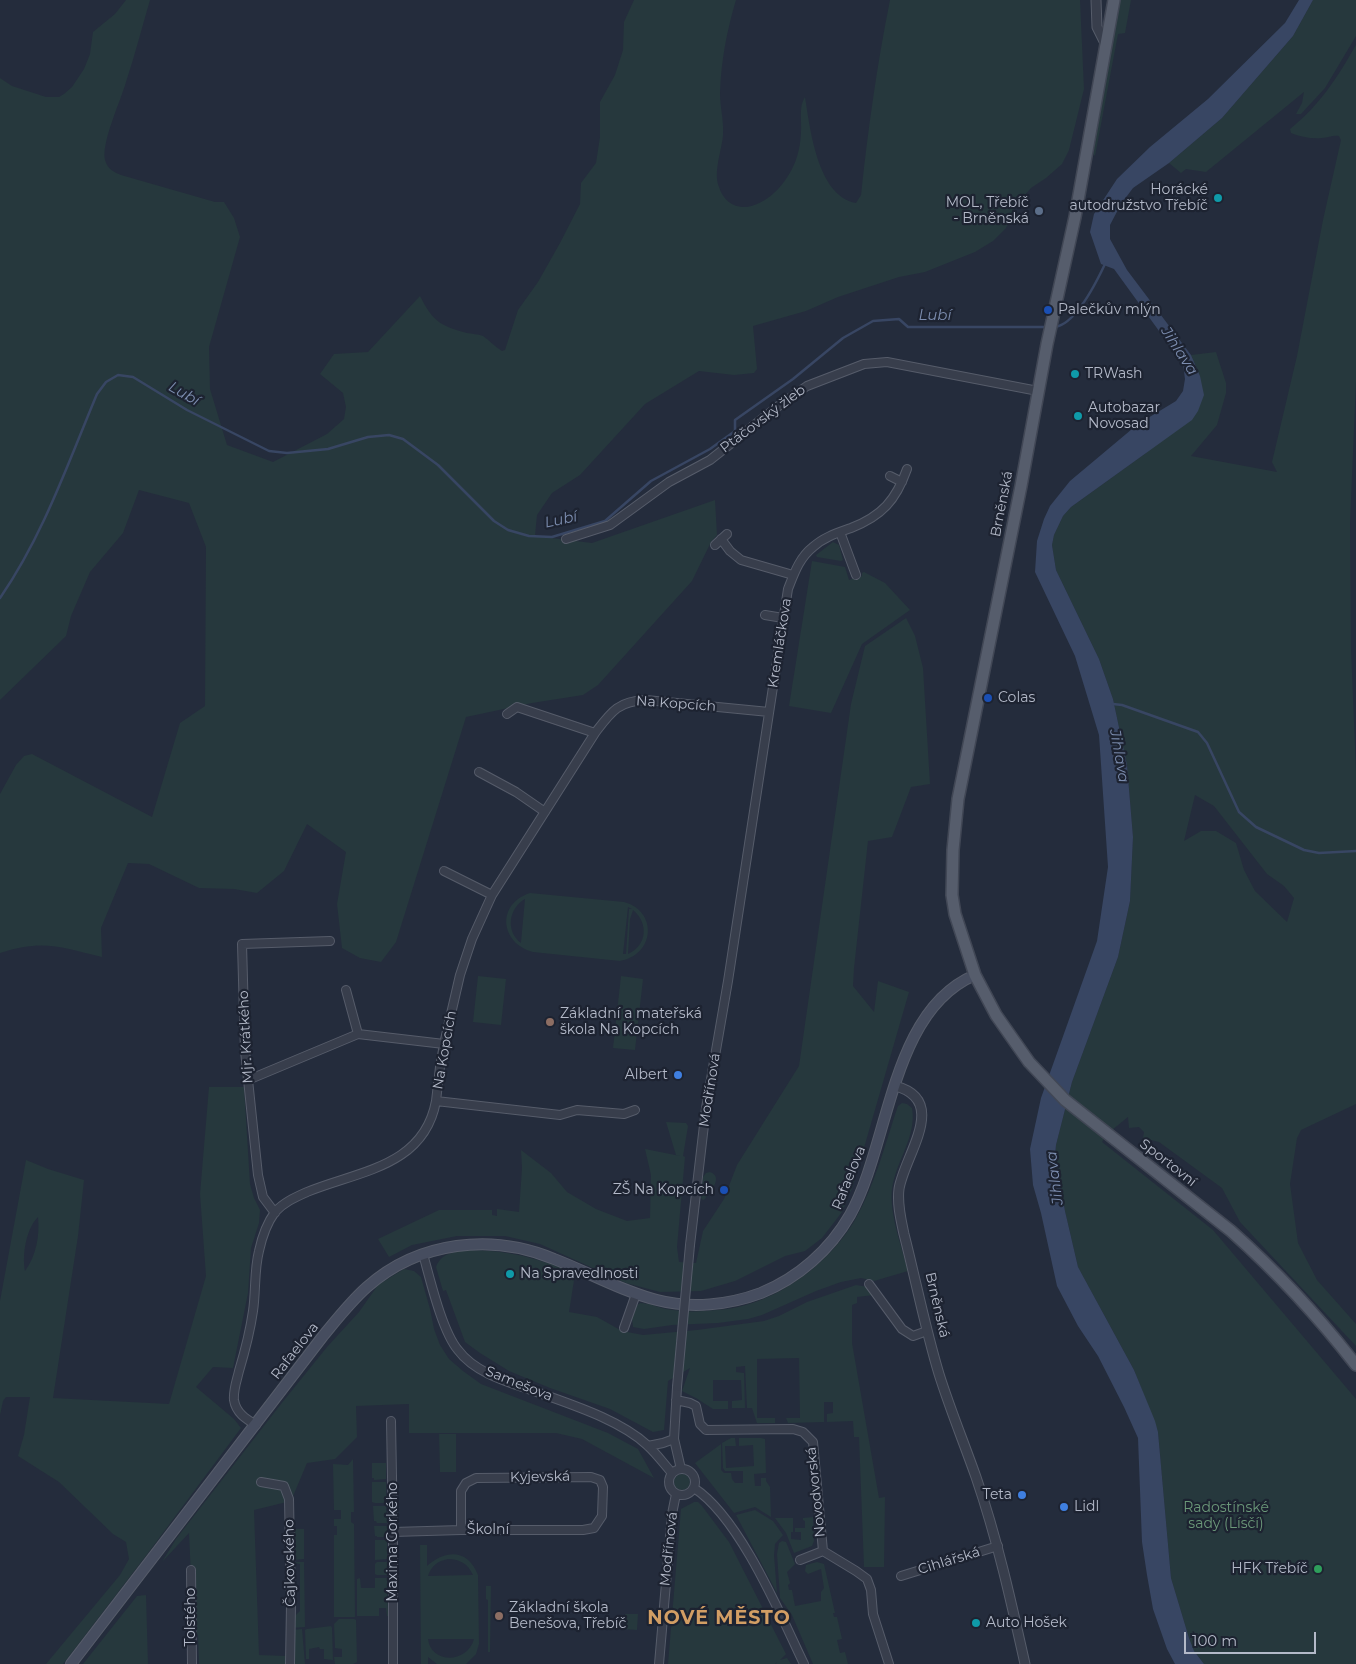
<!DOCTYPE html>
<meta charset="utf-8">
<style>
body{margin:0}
#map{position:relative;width:1356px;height:1664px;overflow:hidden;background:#242c3c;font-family:Montserrat,sans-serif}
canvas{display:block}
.scale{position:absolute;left:1184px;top:1632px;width:132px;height:22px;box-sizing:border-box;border:2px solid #b3b9c8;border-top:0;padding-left:6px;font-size:15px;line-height:18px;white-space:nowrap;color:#b3b9c8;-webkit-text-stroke:4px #1d2331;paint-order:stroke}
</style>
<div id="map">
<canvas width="1356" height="1664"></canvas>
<div class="scale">100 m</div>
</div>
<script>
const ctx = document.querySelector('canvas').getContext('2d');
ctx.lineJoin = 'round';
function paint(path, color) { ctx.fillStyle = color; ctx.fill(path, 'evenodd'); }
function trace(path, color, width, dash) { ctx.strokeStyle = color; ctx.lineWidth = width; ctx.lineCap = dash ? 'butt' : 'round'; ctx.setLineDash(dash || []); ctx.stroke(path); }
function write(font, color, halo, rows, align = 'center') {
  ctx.font = font + ' Montserrat,sans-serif'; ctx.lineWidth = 4.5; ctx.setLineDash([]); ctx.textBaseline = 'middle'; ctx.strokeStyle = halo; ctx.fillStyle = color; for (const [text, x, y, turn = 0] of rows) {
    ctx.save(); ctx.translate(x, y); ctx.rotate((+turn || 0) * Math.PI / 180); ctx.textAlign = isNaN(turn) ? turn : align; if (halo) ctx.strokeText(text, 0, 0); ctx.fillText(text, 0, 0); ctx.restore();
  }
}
const green = new Path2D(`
 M 126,0 L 150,0 C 142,27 135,55 126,82 C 121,100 101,143 105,160 C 107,168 113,172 121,175 L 215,202 L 224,202 L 234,218 L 240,237 L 209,347 L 210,389 L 227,445 L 273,462 L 327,434 L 344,419 L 346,407 L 343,393 L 320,374 L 334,354 L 368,352 L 420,296 C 433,322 441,326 467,333 C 472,334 478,334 483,336 C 489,340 495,347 502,351 L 505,350 L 518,310 L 538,282 L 560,243 L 580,204 L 581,183 L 596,163 L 600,137 L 600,102 L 615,75 L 623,50 L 624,22 L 634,0 L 736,0 C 727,30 721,61 720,93 C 720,107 724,121 723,135 C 722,150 713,172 719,187 C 723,200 733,208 747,207 C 759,205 771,197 779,188 C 796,169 802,148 801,122 C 801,113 800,105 805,97 C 810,127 817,196 856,203 L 861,195 C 868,129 877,65 890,0 L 1080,0 L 1084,89 L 1069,150 L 1062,164 L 1046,178 L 1031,188 L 1017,204 L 1006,228 L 993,241 L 975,252 L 925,272 L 899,277 L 838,297 L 806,311 L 753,326 L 757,369 L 754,373 L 734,375 L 699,371 L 645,404 L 580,475 L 552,493 L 537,515 L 535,536 L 592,543 L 715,500 L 717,535 L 711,542 L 692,581 L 598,685 L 583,695 L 532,703 L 466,717 L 396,942 L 381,962 L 360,958 L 342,948 L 337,904 L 346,852 L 307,824 L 284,871 L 257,893 L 234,889 L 199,888 L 149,864 L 128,863 L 101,928 L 102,957 C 61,947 43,939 0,953 L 0,794 L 16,765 L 24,756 L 32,754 L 152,817 L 180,723 L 205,706 L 206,547 L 189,503 L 139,490 L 123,533 L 90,572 L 71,616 L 66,636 L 0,700 L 0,78 L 12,86 L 46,97 L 59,97 L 64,94 L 72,87 L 84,69 L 90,54 L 93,32 L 115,14 Z
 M 1120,0 L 1131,0 L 1125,33 L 1118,34 L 1095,156 L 1093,154 Z
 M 1313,0 L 1356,0 L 1356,36 L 1325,88 L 1301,114 L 1296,114 L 1302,103 L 1304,92 L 1206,172 L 1186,169 L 1181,173 L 1169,163 L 1222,118 L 1293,36 Z
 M 1356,45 L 1356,382 L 1350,523 L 1351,649 L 1356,771 L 1356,1104 L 1301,1130 L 1297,1138 L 1290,1184 L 1298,1243 L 1317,1280 L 1356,1324 L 1356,1346 L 1240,1222 L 1222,1188 L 1159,1142 L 1143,1138 L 1144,1132 L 1139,1127 L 1129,1128 L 1128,1117 L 1107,1134 L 1102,1142 L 1213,1230 L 1356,1399 L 1356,1664 L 1204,1664 L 1194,1651 L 1189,1638 L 1171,1578 L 1158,1432 L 1134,1370 L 1078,1267 L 1065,1211 L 1055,1156 L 1056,1145 L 1072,1082 L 1118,957 L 1130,901 L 1133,837 L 1127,765 L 1113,699 L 1099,659 L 1056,570 L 1052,545 L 1054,535 L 1063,516 L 1071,507 L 1146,453 L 1200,376 L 1191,355 L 1216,352 L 1226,383 L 1226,393 L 1217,425 L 1191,456 L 1277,472 L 1272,462 L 1297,356 L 1323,220 L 1341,140 L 1339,136 C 1333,135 1328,138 1322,138 C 1312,139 1300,137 1291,133 L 1290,129 C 1320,105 1337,78 1356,45 ZM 1195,795 L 1214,806 L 1267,874 L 1284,886 L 1294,898 L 1287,922 L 1255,891 L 1244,870 L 1236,843 L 1216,831 L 1201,831 L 1184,841 Z
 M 833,542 L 839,545 L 843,560 L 841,561 L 817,557 L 816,555 Z
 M 812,561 L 845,567 L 849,580 L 862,576 L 862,573 L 864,572 L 885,583 L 910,610 L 862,644 L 831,713 L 789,706 Z
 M 906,618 L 915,636 L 923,668 L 930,784 L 911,787 L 892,837 L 868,841 L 854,968 L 853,986 L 874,1012 L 878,981 L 909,992 L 853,1186 L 842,1212 L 822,1238 L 805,1251 L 785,1256 L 735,1281 L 701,1291 L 660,1292 L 626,1283 L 540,1244 L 505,1236 L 457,1236 L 412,1245 L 389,1257 L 378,1239 L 439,1210 L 492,1210 L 492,1215 L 497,1216 L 497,1209 L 519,1212 L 522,1168 L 521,1150 L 551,1173 L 567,1192 L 596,1209 L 627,1221 L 650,1218 L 651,1175 L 645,1149 L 680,1156 L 676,1155 L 666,1122 L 686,1123 L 688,1126 L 683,1156 L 685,1157 L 677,1247 L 679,1262 L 696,1263 L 703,1231 L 724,1199 L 737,1165 L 799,1066 L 851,704 L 865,646 Z
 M 530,893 L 624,902 C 658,911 655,955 620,961 L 533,952 C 500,943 496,904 530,893 ZM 525,899 L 521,942 L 521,943 C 505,931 509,908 525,899 ZM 628,907 L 632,909 L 629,909 L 626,954 L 623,954 ZM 633,910 C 649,923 647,946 628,954 L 630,919 Z
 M 478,976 L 506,979 L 501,1025 L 473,1022 Z
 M 621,976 L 643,979 L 635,1050 L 613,1048 Z
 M 209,1087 L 244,1087 L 250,1184 L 254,1198 L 260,1210 L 259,1223 L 251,1248 L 248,1293 L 233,1368 L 213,1367 L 196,1387 L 234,1419 L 241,1428 L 148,1553 L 63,1664 L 46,1664 L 120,1575 L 129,1559 L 126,1542 L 113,1534 L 59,1482 L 18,1456 L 24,1435 L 30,1397 L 6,1397 L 3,1401 L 0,1415 L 0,1301 L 26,1160 L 48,1169 L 84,1180 L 78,1236 L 53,1398 L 169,1404 L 206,1276 L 200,1194 ZM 38,1217 C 40,1236 36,1256 25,1271 C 22,1255 26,1229 38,1217 Z
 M 902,1103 L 907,1104 L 912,1108 C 917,1137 896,1160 892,1189 C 889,1213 902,1248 908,1271 L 874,1281 L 861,1278 L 841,1282 L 816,1291 L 762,1315 L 748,1319 L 718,1323 L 672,1325 L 644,1329 L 633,1327 L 632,1319 L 637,1305 L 640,1303 C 649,1303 657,1307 666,1309 C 679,1311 691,1312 704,1311 C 718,1310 733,1309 746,1305 C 789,1293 832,1259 855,1220 C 875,1185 885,1144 898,1106 Z
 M 710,1172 C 724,1177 710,1192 705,1199 L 703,1200 L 701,1198 L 703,1177 L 706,1173 Z
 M 469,1250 C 507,1250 540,1258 575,1274 L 569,1312 L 597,1317 L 622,1331 L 643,1335 L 697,1330 L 764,1321 L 779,1316 L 807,1302 L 856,1285 L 868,1287 L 874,1295 L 857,1297 L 857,1303 L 852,1305 L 852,1343 L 879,1498 L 885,1497 L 884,1567 L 864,1567 L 859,1437 L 854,1437 L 853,1421 L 827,1422 L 827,1414 L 833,1413 L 833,1402 L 824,1402 L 824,1422 L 788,1423 L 786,1418 L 800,1418 L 799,1358 L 757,1359 L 757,1418 L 775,1418 L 775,1423 L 757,1423 L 752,1408 L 747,1408 L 745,1366 L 736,1367 L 736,1372 L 744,1373 L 745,1408 L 732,1408 L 732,1401 L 742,1400 L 741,1380 L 713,1380 L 713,1401 L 728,1401 L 728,1409 L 713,1409 L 696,1398 L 682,1391 L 690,1368 L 668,1381 L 664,1430 L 653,1432 L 610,1409 L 550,1388 L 509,1371 L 480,1353 L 465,1342 L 446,1290 L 443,1291 L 436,1267 C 442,1252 455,1252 469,1250 Z
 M 404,1269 L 414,1271 L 421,1277 L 430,1309 L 434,1329 L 440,1345 L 449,1359 L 463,1371 L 481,1384 L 608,1433 L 638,1449 L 654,1478 L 582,1439 L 556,1433 L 409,1433 L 409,1404 L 356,1406 L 357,1437 L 335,1459 L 307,1463 L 291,1501 L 254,1510 L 259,1655 L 286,1656 L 287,1664 L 199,1664 L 198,1635 L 188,1632 L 188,1627 L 197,1627 L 195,1591 L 191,1576 L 189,1533 L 162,1562 L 176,1539 L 281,1404 L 327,1347 L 359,1312 L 378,1285 Z
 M 439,1434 L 456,1434 L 456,1472 L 440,1472 Z
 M 731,1438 L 735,1438 L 736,1446 L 725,1446 L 726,1468 L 754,1466 L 753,1445 L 739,1446 L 739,1438 L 761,1438 L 765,1439 L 766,1473 L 754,1474 L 755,1486 L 761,1486 L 761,1478 L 766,1478 L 766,1481 L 770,1487 L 771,1517 L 755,1507 L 734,1513 L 695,1463 L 721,1444 L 721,1470 L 724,1473 L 731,1473 L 732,1479 L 735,1483 L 743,1483 L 743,1471 L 725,1471 L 723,1468 L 722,1443 Z
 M 353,1459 L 354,1512 L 351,1512 L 351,1522 L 354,1524 L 355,1617 L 334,1617 L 334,1535 L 337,1535 L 337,1526 L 334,1526 L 334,1519 L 341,1519 L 341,1510 L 334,1510 L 333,1464 L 348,1465 Z
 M 372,1463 L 386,1463 L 386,1479 L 374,1480 L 374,1478 L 372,1478 Z
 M674 1482a8 8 0 1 1 16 0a8 8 0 1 1-16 0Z
 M 372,1482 L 386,1482 L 386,1503 L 375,1503 L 372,1502 Z
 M 694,1502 L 698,1502 L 702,1506 L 729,1542 L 786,1654 L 780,1660 L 787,1658 L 791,1664 L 776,1664 L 777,1662 L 775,1664 L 668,1664 L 681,1509 Z
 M 373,1506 L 386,1506 L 387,1523 L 377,1523 L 376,1521 L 374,1521 Z
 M 755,1510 L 773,1521 L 783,1535 L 775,1544 L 774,1555 L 777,1593 L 736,1515 Z
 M 813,1517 L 814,1541 L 812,1546 L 794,1553 L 786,1533 L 775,1518 L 793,1518 L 793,1532 L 791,1532 L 791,1539 L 801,1540 L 801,1532 L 795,1532 L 795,1528 L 805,1528 L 805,1521 L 803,1520 L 803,1518 Z
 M 374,1526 L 387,1526 L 387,1537 L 377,1537 L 377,1536 L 375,1536 Z
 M 290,1529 L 304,1529 L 304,1559 L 291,1560 Z
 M 375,1540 L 387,1540 L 387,1559 L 375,1560 Z
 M 782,1541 L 786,1542 L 795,1564 L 787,1572 L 790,1583 L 788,1585 L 789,1590 L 792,1590 L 795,1606 L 821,1601 L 821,1592 L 824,1588 L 821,1569 L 808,1574 L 805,1571 L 806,1565 L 817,1562 L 824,1564 L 835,1613 L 833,1613 L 834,1617 L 837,1617 L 842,1639 L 837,1640 L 840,1653 L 845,1652 L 848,1664 L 813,1664 L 792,1615 L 780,1598 L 777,1554 L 779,1543 Z
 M 420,1545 L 427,1545 L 427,1566 C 446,1549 468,1549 478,1575 L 479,1644 L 476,1654 L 466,1664 L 437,1664 L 428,1657 L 428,1664 L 421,1664 ZM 448,1559 C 460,1559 468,1564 473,1575 L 428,1576 C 431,1566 438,1561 448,1559 ZM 428,1639 L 474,1639 C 467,1664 431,1664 428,1639 Z
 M 292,1562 L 304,1562 L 305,1627 L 292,1628 L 292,1619 L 300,1611 L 300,1564 Z
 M 377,1562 L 387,1562 L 387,1575 L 377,1575 L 375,1574 L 375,1564 Z
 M 360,1578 L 361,1588 L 375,1588 L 375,1578 L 387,1578 L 388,1616 L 387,1616 L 386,1608 L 379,1608 L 379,1616 L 357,1616 L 357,1579 Z
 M 486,1586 L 491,1586 L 490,1652 L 488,1652 L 488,1600 L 486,1599 Z
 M 146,1595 L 148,1664 L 83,1664 L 137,1596 Z
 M 625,1614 L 638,1614 L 637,1630 L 624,1629 Z
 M 339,1619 L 354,1619 L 356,1620 L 357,1662 L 353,1664 L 335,1664 L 334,1657 L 342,1657 L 342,1649 L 335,1648 L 334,1624 Z
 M 331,1626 L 332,1628 L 333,1660 L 324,1659 L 324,1649 L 320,1649 L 319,1647 L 309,1649 L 309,1659 L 306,1659 L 305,1630 L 307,1629 Z
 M 302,1629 L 305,1664 L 292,1664 L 292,1630 Z`);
const water = new Path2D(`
 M 1299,0 L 1313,0 L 1293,36 L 1222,118 L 1169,163 L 1133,188 L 1121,204 L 1110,225 L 1110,239 L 1127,270 L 1191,355 L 1200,376 L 1204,395 L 1198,411 L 1192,420 L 1071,507 L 1063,516 L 1054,535 L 1052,545 L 1056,570 L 1099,659 L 1113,699 L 1127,765 L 1133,837 L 1130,901 L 1118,957 L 1072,1082 L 1056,1145 L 1055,1156 L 1065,1211 L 1078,1267 L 1134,1370 L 1155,1421 L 1158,1432 L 1171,1578 L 1189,1638 L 1194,1651 L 1204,1664 L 1175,1664 L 1167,1649 L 1153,1609 L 1147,1575 L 1142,1542 L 1138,1438 L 1124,1407 L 1098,1356 L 1078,1326 L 1057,1286 L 1041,1213 L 1033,1185 L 1030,1149 L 1041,1098 L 1097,941 L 1108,867 L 1099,735 L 1075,656 L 1035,572 L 1037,541 L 1044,519 L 1050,506 L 1070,481 L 1138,424 L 1176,401 L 1183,391 L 1185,379 L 1183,364 L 1114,269 L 1101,264 L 1090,232 L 1094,214 L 1117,179 L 1150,147 L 1208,99 L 1285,23 Z`);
const stream = new Path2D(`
 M 1053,327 C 1075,327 1097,281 1105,264
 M 0,598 C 43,536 68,463 97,394 L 106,382 L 118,375 L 133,377 L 187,410 L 269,451 L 287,453 L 328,449 L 368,437 L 389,435 L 403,439 L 438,465 L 494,521 L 508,530 L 529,536 L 552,537 L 605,521 L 651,481 L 710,449 L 735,431 L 735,420 L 793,379 L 843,338 L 873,321 L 899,319 L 908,327 L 1048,327
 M 1113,704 L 1122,705 L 1198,732 L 1207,743 L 1239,812 L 1256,827 L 1304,850 L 1319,853 L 1356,851`);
const minor = new Path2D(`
 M 890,476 L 902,482
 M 840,532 L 856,575
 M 566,539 L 610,525 L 669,482 L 710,460 L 781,404 L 807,386 L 864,364 L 887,362 L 1038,391
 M 721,539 L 730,551 L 741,560 L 793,575
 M 715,545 L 727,534
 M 765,615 L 783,618
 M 507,714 L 517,707 L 595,733
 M 479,772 L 516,792 L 545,812
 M 444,871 L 492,895
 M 346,990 L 358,1034
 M 248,1080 L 358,1034 L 444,1044
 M 635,1110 L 624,1114 L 577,1110 L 560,1115 L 436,1101 L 440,1067 L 444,1044 L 460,975 L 472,939 L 492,895 L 595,733 C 611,712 618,701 646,700 L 769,712
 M 275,1213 L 263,1197 L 258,1175 L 245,1051 L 242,944 L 330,941
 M 690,1245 L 706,1108 L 728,981 L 788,589 C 794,574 799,558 813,547 C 824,537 837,533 851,528 C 882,516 896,500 907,469
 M 423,1254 C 430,1279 442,1331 458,1350 C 475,1373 508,1382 534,1391 C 569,1404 619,1419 647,1445 C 656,1453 664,1464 672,1473
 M 869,1284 L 902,1329 L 913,1336 L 927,1331
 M 624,1328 L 636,1294
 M 677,1387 L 674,1439 L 681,1469
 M 676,1400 L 690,1403 L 696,1406 L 700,1424 L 706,1430 L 793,1429 L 803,1432 L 813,1442 L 823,1551
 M 391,1421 L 393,1532 L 393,1664
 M 256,1425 C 246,1419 236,1413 234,1400 C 233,1390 237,1380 239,1371 C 245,1351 250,1332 253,1311 C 256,1291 254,1270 259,1251 C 262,1237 267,1223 275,1212 C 284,1202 296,1197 307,1192 C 358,1171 424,1167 436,1101
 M 648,1446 L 663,1443 L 674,1439
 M669 1482a13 13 0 1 1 26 0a13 13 0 1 1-26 0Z
 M 261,1482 L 284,1486 L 289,1499 L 291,1605 L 290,1664
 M 694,1488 C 740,1518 780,1614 804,1664
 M 393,1532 L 461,1530 L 583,1530 L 594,1528 L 602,1516 L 603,1487 L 600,1480 L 591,1477 L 476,1478 L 466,1483 L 461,1491 L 461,1530
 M 823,1551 L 856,1571 L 867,1579 L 871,1590 L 873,1614 L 889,1664
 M 800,1560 L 823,1551
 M 191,1570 L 192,1664
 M 901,1576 L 998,1546
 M 659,1664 L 672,1514 L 676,1494`);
const tertiary = new Path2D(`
 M 1096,0 L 1097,27 L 1106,45
 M 895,1086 C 950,1100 904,1156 899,1189 C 897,1204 901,1220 904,1234 C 916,1281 925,1328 939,1374 C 950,1409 964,1443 976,1477 C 997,1538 1011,1601 1025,1664`);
const secondary = new Path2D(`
 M 71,1664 L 323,1336 C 337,1319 351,1301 367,1287 C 419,1241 492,1233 554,1259 C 588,1272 621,1291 657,1300 C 691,1309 729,1305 761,1293 C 798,1278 830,1250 850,1215 C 890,1144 890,1011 975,975`);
const primary = new Path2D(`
 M 1114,0 L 1075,217 L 1047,344 L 1021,486 L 958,799 L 953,850 L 952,895 L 955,914 L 975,975 L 996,1015 L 1029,1062 L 1065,1100 L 1231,1231 C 1277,1272 1318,1316 1356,1365`);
const minorBridge = new Path2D(`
 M 677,1387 L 690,1245`);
const markers = [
 [1218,198,5,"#0f9aa8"],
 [1039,211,5,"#5c6f8a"],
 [1048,310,5,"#1a4fb4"],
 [1075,374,5,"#0f9aa8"],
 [1078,416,5,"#0f9aa8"],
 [988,698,5,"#1a4fb4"],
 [550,1022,5,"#8d6e63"],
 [678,1075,5,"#3f7fe0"],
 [724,1190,5,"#1a4fb4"],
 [510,1274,5,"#0f9aa8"],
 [1022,1495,5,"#3f7fe0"],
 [1064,1507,5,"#3f7fe0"],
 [1318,1569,5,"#2e9e5b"],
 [499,1616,5,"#8d6e63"],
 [976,1623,5,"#0f9aa8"]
];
const poiNames = [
 ["Horácké",1208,190,"right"],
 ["autodružstvo Třebíč",1208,206,"right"],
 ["MOL, Třebíč",1029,203,"right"],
 ["- Brněnská",1029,219,"right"],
 ["Palečkův mlýn",1058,310],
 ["TRWash",1085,374],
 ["Autobazar",1088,408],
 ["Novosad",1088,424],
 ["Colas",998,698],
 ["Základní a mateřská",560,1014],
 ["škola Na Kopcích",560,1030],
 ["Albert",668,1075,"right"],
 ["ZŠ Na Kopcích",714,1190,"right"],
 ["Na Spravedlnosti",520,1274],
 ["Teta",1012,1495,"right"],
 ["Lidl",1074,1507],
 ["HFK Třebíč",1308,1569,"right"],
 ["Základní škola",509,1608],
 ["Benešova, Třebíč",509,1624],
 ["Auto Hošek",986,1623]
];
const streetNames = [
 ["Ptáčovský žleb",763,419,-37],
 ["Brněnská",1002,504,-79],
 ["Kremláčkova",780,643,-81],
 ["Na Kopcích",676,704,4],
 ["Mjr. Krátkého",246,1037,-93],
 ["Na Kopcích",445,1050,-80],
 ["Modřínová",710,1090,-81],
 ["Sportovní",1168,1163,38],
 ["Rafaelova",849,1178,-68],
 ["Brněnská",937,1305,77],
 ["Rafaelova",295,1351,-52],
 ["Samešova",519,1384,22],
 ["Kyjevská",540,1477,-1],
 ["Novodvorská",816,1492,-96],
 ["Školní",488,1530],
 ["Maxima Gorkého",393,1542,-90],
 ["Modřínová",669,1549,-84],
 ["Cihlářská",949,1561,-17],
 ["Čajkovského",290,1563,-91],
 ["Tolstého",191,1617,-90]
];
const parkNames = [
 ["Radostínské",1226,1508],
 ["sady (Lísčí)",1226,1524]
];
const waterNames = [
 ["Lubí",935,316],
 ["Jihlava",1179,351,57],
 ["Lubí",184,394,30],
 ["Lubí",561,520,-12],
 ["Jihlava",1119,756,80],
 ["Jihlava",1055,1178,-97]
];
const districtNames = [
 ["NOVÉ MĚSTO",719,1618]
];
paint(green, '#26383d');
paint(water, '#384663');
trace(stream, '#384663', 2.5);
trace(minor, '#565c6a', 10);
trace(tertiary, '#565c6a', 11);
trace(secondary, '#565c6a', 12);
trace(primary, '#414755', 14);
trace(minor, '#383e4c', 8);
trace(tertiary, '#383e4c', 9);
trace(secondary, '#464d5f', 10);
trace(primary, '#565d6c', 11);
trace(minorBridge, '#565c6a', 10, []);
trace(minorBridge, '#383e4c', 8);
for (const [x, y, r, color] of markers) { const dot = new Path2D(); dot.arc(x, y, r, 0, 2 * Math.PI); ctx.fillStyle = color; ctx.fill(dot); trace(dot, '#1d2331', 2); }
write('14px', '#b3b9c8', '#1d2331', poiNames, 'left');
write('14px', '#b3b9c8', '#1d2331', streetNames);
write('14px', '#6b9879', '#1d2331', parkNames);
write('italic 15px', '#7c8daf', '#1d2331', waterNames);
ctx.letterSpacing = '1px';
write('bold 19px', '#d29e64', '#1d2331', districtNames);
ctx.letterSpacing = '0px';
</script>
